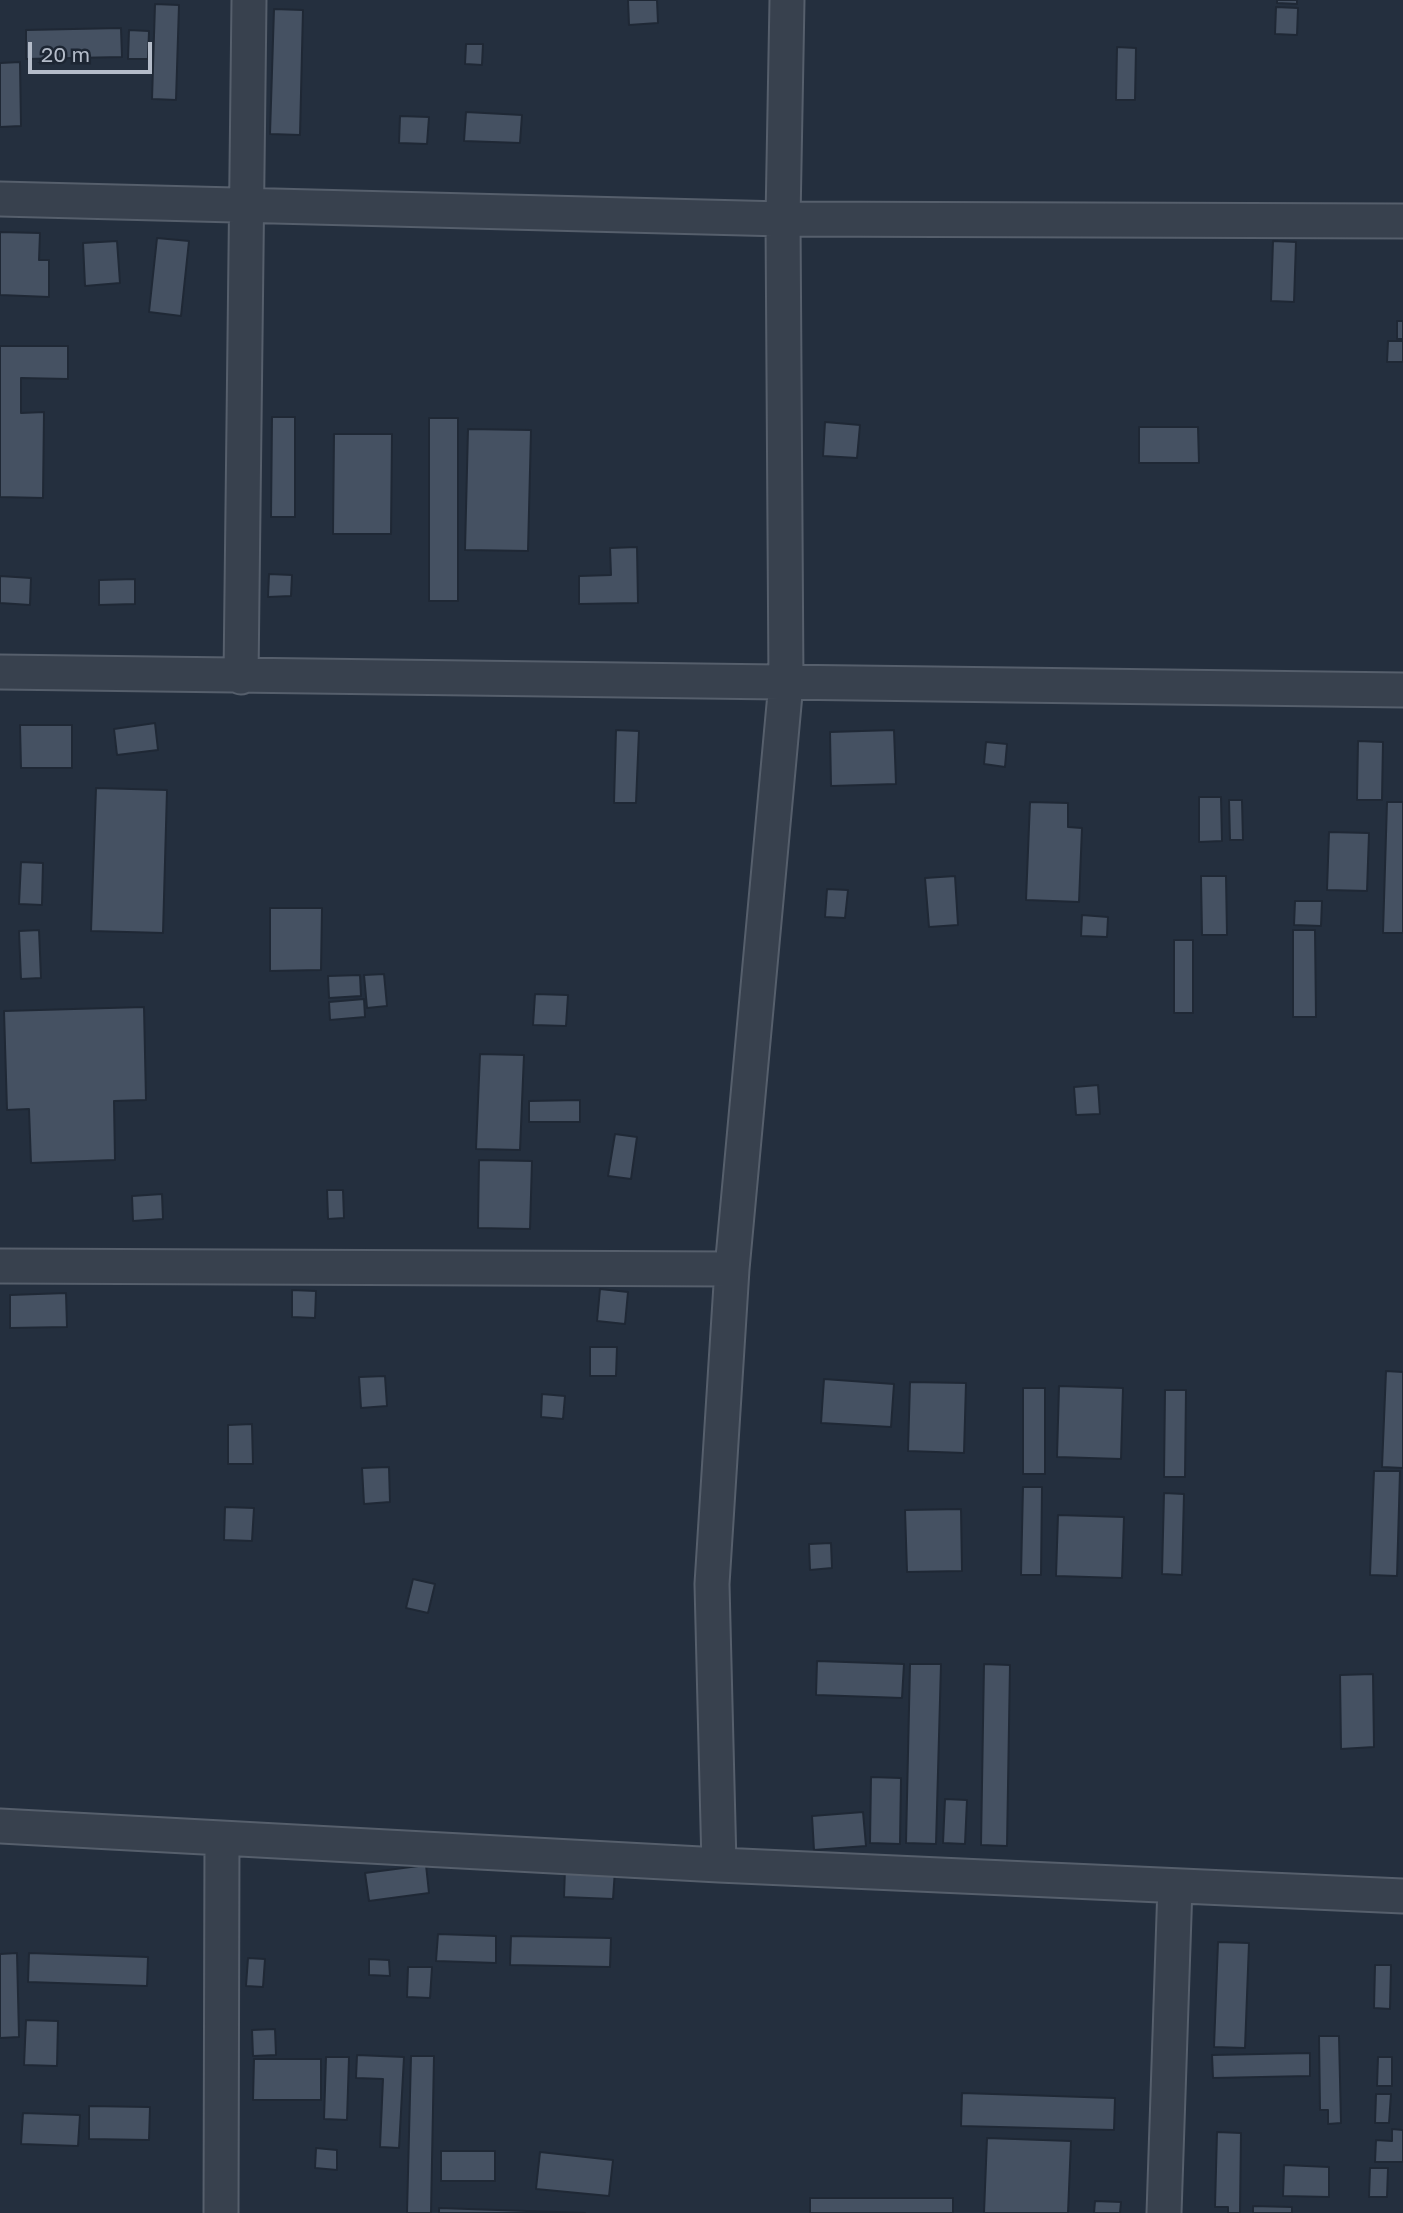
<!DOCTYPE html>
<style>
body{margin:0}
#map{position:relative;width:1403px;height:2213px;overflow:hidden;background:#242f3e;font-family:"Golos Text",sans-serif}
canvas{display:block}
.scale{position:absolute;left:28px;top:42px;width:124px;height:32px;box-sizing:border-box;border:4px solid #b4bcc9;border-top:0;padding-left:9px;font-size:21px;line-height:24px;white-space:nowrap;color:#b4bcc9;-webkit-text-stroke:5px #1d2633;paint-order:stroke}
</style>
<div id="map">
<canvas width="1403" height="2213"></canvas>
<div class="scale">20 m</div>
</div>
<script>
const ctx = document.querySelector('canvas').getContext('2d');
ctx.lineJoin = 'round';
function paint(path, color) { ctx.fillStyle = color; ctx.fill(path, 'evenodd'); }
function trace(path, color, width, dash) { ctx.strokeStyle = color; ctx.lineWidth = width; ctx.lineCap = dash ? 'butt' : 'round'; ctx.setLineDash(dash || []); ctx.stroke(path); }
const building = new Path2D(`
 M 628,0 L 657,0 L 658,23 L 629,25 Z
 M 1277,0 L 1297,0 L 1297,4 L 1277,3 Z
 M 155,4 L 179,5 L 176,100 L 152,99 Z
 M 1276,7 L 1298,8 L 1297,35 L 1275,34 Z
 M 274,9 L 303,10 L 300,135 L 270,134 Z
 M 121,28 L 122,57 L 26,59 L 26,30 Z
 M 129,30 L 149,31 L 148,59 L 128,59 Z
 M 466,44 L 483,44 L 482,65 L 465,64 Z
 M 1117,47 L 1136,48 L 1135,100 L 1116,100 Z
 M 20,62 L 21,126 L 0,127 L 0,63 Z
 M 466,112 L 522,115 L 520,143 L 464,141 Z
 M 400,116 L 429,117 L 427,144 L 399,143 Z
 M 0,232 L 40,233 L 39,260 L 49,260 L 49,297 L 0,295 Z
 M 157,238 L 189,241 L 181,316 L 149,312 Z
 M 117,241 L 120,283 L 85,286 L 83,243 Z
 M 1273,241 L 1296,242 L 1294,302 L 1271,301 Z
 M 1397,321 L 1403,321 L 1403,339 L 1397,339 Z
 M 1388,341 L 1403,341 L 1403,362 L 1387,362 Z
 M 0,346 L 68,346 L 68,379 L 21,378 L 21,413 L 44,412 L 43,498 L 0,497 Z
 M 272,417 L 295,417 L 295,517 L 271,517 Z
 M 429,418 L 458,418 L 458,601 L 429,601 Z
 M 825,422 L 860,425 L 857,458 L 823,456 Z
 M 1139,427 L 1198,427 L 1199,463 L 1139,463 Z
 M 468,429 L 531,430 L 528,551 L 465,550 Z
 M 334,434 L 392,434 L 391,534 L 333,534 Z
 M 637,547 L 638,603 L 579,604 L 579,576 L 611,575 L 610,548 Z
 M 269,574 L 292,575 L 291,596 L 268,597 Z
 M 0,576 L 31,578 L 30,605 L 0,603 Z
 M 135,579 L 135,604 L 99,605 L 99,580 Z
 M 155,723 L 158,750 L 117,755 L 114,729 Z
 M 20,725 L 72,725 L 72,768 L 21,768 Z
 M 616,730 L 639,731 L 636,803 L 614,803 Z
 M 894,730 L 896,784 L 831,786 L 830,732 Z
 M 1358,741 L 1383,742 L 1382,800 L 1357,800 Z
 M 986,742 L 1007,744 L 1005,767 L 984,764 Z
 M 96,788 L 167,790 L 163,933 L 91,931 Z
 M 1199,797 L 1221,797 L 1222,841 L 1199,842 Z
 M 1229,800 L 1242,800 L 1243,840 L 1230,840 Z
 M 1030,802 L 1068,803 L 1068,827 L 1082,828 L 1079,902 L 1026,900 Z
 M 1387,802 L 1403,802 L 1403,933 L 1383,933 Z
 M 1329,832 L 1369,833 L 1367,891 L 1327,890 Z
 M 21,862 L 43,863 L 42,905 L 19,904 Z
 M 955,876 L 958,925 L 929,927 L 925,878 Z
 M 1201,876 L 1226,876 L 1227,935 L 1202,935 Z
 M 827,889 L 848,890 L 845,918 L 825,917 Z
 M 1295,901 L 1322,901 L 1321,926 L 1294,925 Z
 M 270,908 L 322,908 L 321,970 L 270,971 Z
 M 1082,915 L 1108,917 L 1107,937 L 1081,936 Z
 M 39,930 L 41,978 L 21,979 L 19,931 Z
 M 1293,930 L 1315,930 L 1316,1017 L 1293,1017 Z
 M 1174,940 L 1193,940 L 1193,1013 L 1174,1013 Z
 M 384,974 L 387,1006 L 367,1008 L 364,975 Z
 M 360,975 L 361,996 L 329,998 L 328,976 Z
 M 535,994 L 568,995 L 566,1026 L 533,1025 Z
 M 364,999 L 365,1017 L 330,1020 L 329,1002 Z
 M 144,1007 L 146,1100 L 114,1101 L 115,1160 L 31,1163 L 29,1109 L 7,1110 L 4,1011 Z
 M 480,1054 L 524,1055 L 520,1150 L 476,1149 Z
 M 1098,1085 L 1100,1114 L 1076,1115 L 1074,1087 Z
 M 580,1100 L 580,1122 L 529,1122 L 529,1101 Z
 M 615,1134 L 637,1137 L 631,1179 L 608,1176 Z
 M 479,1160 L 532,1161 L 530,1229 L 478,1228 Z
 M 327,1190 L 343,1190 L 344,1218 L 328,1219 Z
 M 162,1194 L 163,1219 L 133,1221 L 132,1196 Z
 M 600,1289 L 628,1292 L 625,1324 L 597,1321 Z
 M 292,1290 L 316,1291 L 315,1318 L 292,1317 Z
 M 66,1293 L 67,1327 L 10,1328 L 10,1295 Z
 M 590,1347 L 617,1347 L 616,1376 L 590,1376 Z
 M 1386,1371 L 1403,1372 L 1403,1468 L 1382,1467 Z
 M 385,1376 L 387,1406 L 361,1408 L 359,1377 Z
 M 824,1379 L 894,1384 L 891,1427 L 821,1423 Z
 M 910,1382 L 966,1383 L 964,1453 L 908,1451 Z
 M 1059,1386 L 1123,1388 L 1121,1459 L 1057,1457 Z
 M 1023,1388 L 1045,1388 L 1045,1474 L 1023,1474 Z
 M 1165,1390 L 1186,1390 L 1185,1477 L 1164,1477 Z
 M 542,1394 L 565,1396 L 563,1419 L 541,1417 Z
 M 252,1424 L 253,1464 L 228,1464 L 228,1425 Z
 M 389,1467 L 390,1502 L 364,1504 L 362,1468 Z
 M 1374,1471 L 1400,1471 L 1397,1576 L 1370,1575 Z
 M 1023,1487 L 1042,1487 L 1041,1575 L 1021,1575 Z
 M 1164,1493 L 1184,1494 L 1182,1575 L 1162,1574 Z
 M 225,1507 L 254,1508 L 252,1541 L 224,1540 Z
 M 961,1509 L 962,1571 L 907,1572 L 905,1510 Z
 M 1058,1515 L 1124,1517 L 1122,1578 L 1056,1576 Z
 M 831,1543 L 832,1568 L 810,1570 L 809,1544 Z
 M 413,1579 L 435,1584 L 428,1613 L 406,1608 Z
 M 817,1661 L 904,1664 L 902,1698 L 816,1695 Z
 M 910,1664 L 941,1664 L 936,1844 L 906,1843 Z
 M 984,1664 L 1010,1665 L 1007,1846 L 981,1845 Z
 M 1373,1674 L 1374,1747 L 1341,1749 L 1340,1675 Z
 M 871,1777 L 901,1778 L 900,1844 L 870,1843 Z
 M 945,1799 L 967,1800 L 965,1844 L 943,1843 Z
 M 863,1812 L 866,1846 L 814,1850 L 812,1816 Z
 M 426,1865 L 429,1893 L 369,1901 L 365,1873 Z
 M 565,1868 L 615,1870 L 613,1899 L 564,1897 Z
 M 438,1934 L 496,1936 L 496,1963 L 436,1961 Z
 M 511,1936 L 611,1938 L 610,1967 L 510,1965 Z
 M 1218,1942 L 1249,1943 L 1245,2048 L 1214,2047 Z
 M 17,1953 L 19,2037 L 0,2038 L 0,1954 Z
 M 29,1953 L 148,1957 L 147,1986 L 28,1982 Z
 M 248,1958 L 265,1959 L 263,1987 L 246,1986 Z
 M 369,1959 L 389,1960 L 390,1976 L 369,1975 Z
 M 1375,1965 L 1391,1965 L 1390,2009 L 1374,2008 Z
 M 408,1967 L 432,1967 L 430,1998 L 407,1997 Z
 M 26,2020 L 58,2021 L 57,2066 L 24,2065 Z
 M 275,2029 L 276,2055 L 253,2056 L 252,2030 Z
 M 1319,2036 L 1339,2036 L 1341,2123 L 1328,2124 L 1328,2110 L 1320,2110 Z
 M 1310,2053 L 1310,2076 L 1213,2078 L 1212,2055 Z
 M 357,2055 L 404,2057 L 399,2148 L 380,2147 L 383,2079 L 356,2078 Z
 M 411,2056 L 434,2056 L 431,2213 L 407,2213 Z
 M 326,2057 L 349,2057 L 347,2120 L 324,2119 Z
 M 1378,2057 L 1392,2057 L 1392,2086 L 1377,2086 Z
 M 254,2059 L 321,2059 L 321,2100 L 253,2100 Z
 M 962,2093 L 1115,2098 L 1114,2130 L 961,2126 Z
 M 1376,2094 L 1391,2094 L 1389,2123 L 1375,2123 Z
 M 89,2106 L 150,2107 L 149,2140 L 89,2139 Z
 M 23,2113 L 80,2115 L 78,2146 L 21,2144 Z
 M 1392,2129 L 1403,2130 L 1403,2162 L 1375,2162 L 1376,2140 L 1392,2141 Z
 M 1217,2132 L 1241,2133 L 1240,2213 L 1228,2213 L 1228,2207 L 1215,2207 Z
 M 987,2138 L 1071,2141 L 1068,2213 L 984,2213 Z
 M 316,2148 L 337,2150 L 337,2170 L 315,2168 Z
 M 441,2151 L 495,2151 L 495,2181 L 441,2181 Z
 M 540,2152 L 613,2160 L 609,2196 L 536,2189 Z
 M 1284,2165 L 1329,2167 L 1329,2197 L 1283,2196 Z
 M 1370,2168 L 1388,2168 L 1387,2197 L 1369,2197 Z
 M 810,2198 L 953,2198 L 953,2213 L 810,2213 Z
 M 1095,2201 L 1121,2202 L 1120,2213 L 1094,2213 Z
 M 1253,2206 L 1292,2207 L 1292,2213 L 1253,2213 Z
 M 439,2208 L 585,2213 L 439,2213 Z`);
const minor = new Path2D(`
 M 0,199 L 783,219 L 1403,221
 M 0,672 L 1403,690
 M 241,677 L 249,0
 M 0,1266 L 732,1269
 M 0,1826 L 719,1865 L 1403,1896
 M 719,1865 L 712,1584 L 732,1269 L 786,683 L 783,219 L 787,0
 M 221,2213 L 222,1838
 M 1164,2213 L 1175,1886`);
paint(building, '#455162');
trace(building, '#1f2835', 2);
trace(minor, '#565f6c', 37);
trace(minor, '#38414e', 33);
</script>
